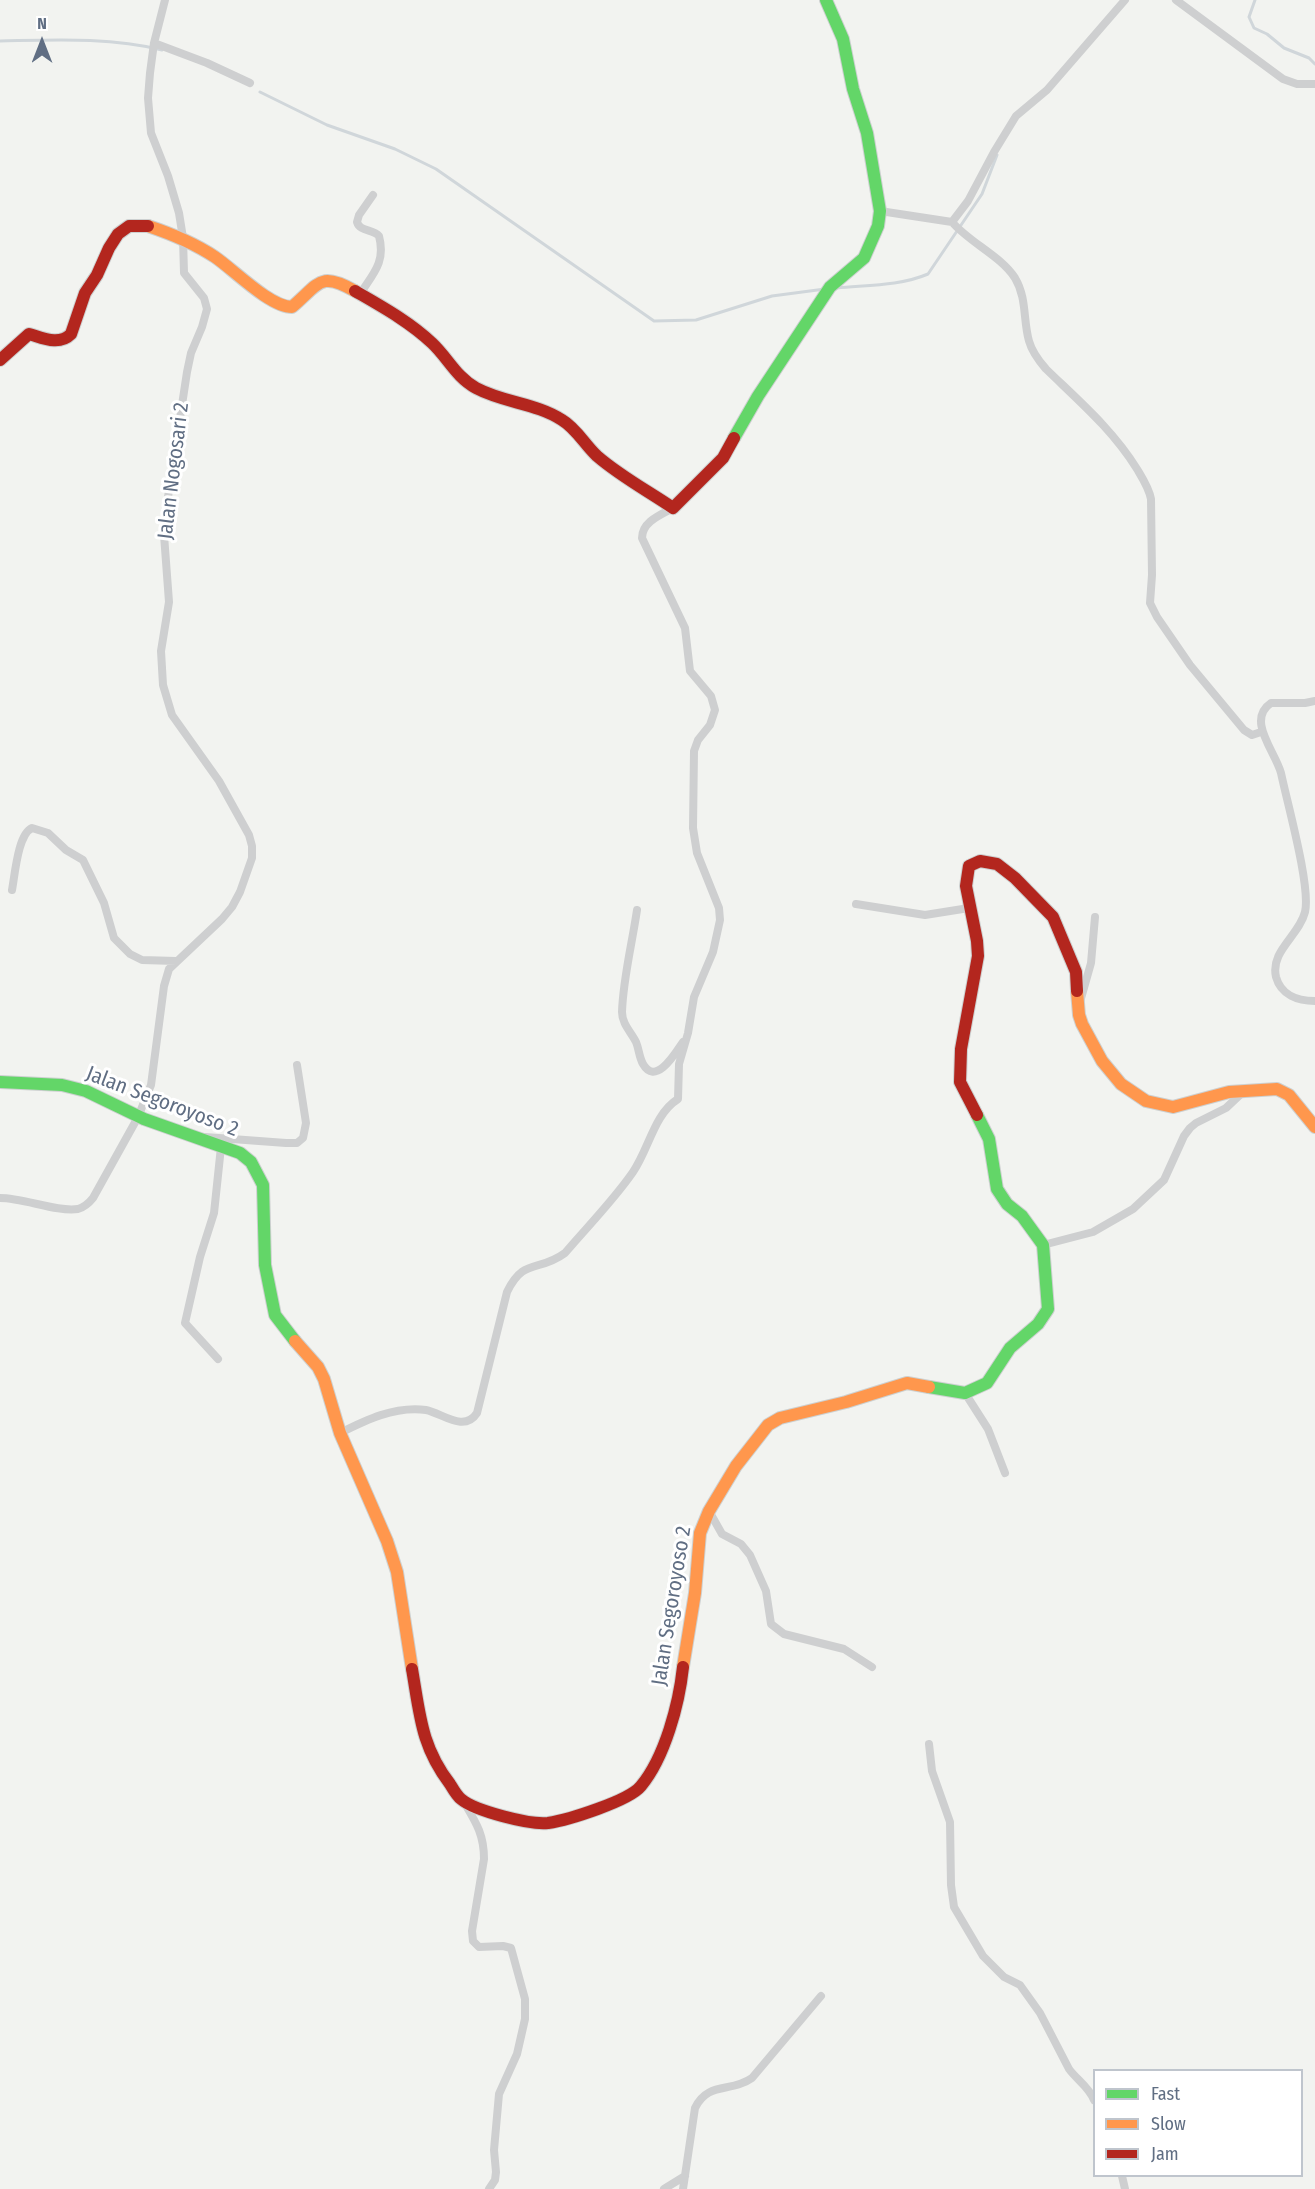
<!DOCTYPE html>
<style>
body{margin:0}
#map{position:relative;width:1315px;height:2189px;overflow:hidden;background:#f2f3f0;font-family:"Fira Sans Condensed",sans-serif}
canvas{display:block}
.legend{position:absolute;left:1093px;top:2069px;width:210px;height:108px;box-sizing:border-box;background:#fff;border:2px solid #bfc5cd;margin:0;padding:8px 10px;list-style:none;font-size:18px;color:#606e83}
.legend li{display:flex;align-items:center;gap:12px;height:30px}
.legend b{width:30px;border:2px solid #bfc5cd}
.north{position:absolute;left:12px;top:12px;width:60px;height:60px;-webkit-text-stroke:4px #fff;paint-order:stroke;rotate:0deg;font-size:16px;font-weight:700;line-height:24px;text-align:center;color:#606e83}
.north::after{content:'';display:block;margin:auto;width:21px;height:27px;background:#606e83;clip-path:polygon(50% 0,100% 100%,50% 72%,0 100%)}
</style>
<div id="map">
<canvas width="1315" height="2189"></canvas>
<ul class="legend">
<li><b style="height:8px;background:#63d668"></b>Fast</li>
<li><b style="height:8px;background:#ff974d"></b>Slow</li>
<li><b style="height:8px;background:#b3261e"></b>Jam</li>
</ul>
<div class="north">N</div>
</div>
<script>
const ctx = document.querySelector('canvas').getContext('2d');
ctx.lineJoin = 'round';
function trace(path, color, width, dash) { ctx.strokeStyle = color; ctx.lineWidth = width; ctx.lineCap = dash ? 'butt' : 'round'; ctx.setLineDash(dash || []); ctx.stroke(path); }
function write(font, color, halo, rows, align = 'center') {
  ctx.font = font + ' "Fira Sans Condensed",sans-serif'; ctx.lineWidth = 6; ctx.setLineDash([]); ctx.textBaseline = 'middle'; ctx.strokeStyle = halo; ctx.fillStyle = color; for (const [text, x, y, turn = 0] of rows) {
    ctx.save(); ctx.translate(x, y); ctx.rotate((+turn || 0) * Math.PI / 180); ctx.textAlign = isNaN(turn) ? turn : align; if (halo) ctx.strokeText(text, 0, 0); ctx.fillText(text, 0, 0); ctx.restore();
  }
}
const stream = new Path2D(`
 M 1255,0 L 1249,17 L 1254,28 L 1267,34 L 1284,48 L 1309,58 L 1315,64
 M 0,41 C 54,40 109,37 162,50
 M 260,92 L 327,125 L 395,149 L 436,169 L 654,321 L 696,320 L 772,296 L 825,289
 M 837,288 C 867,285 900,286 928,274 L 982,194 L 997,155`);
const street = new Path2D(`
 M 1176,0 L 1283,79 L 1297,84 L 1315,84
 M 154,43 L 207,63 L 250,83
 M 880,211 L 952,222 C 970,243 1001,256 1015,278 C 1027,298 1023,320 1029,341 C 1032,352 1039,361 1046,369 C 1079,401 1113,430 1137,469 C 1143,479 1149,488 1151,499 L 1152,575 L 1150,603 L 1157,617 L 1190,665 L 1244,730 L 1252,735 L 1261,732
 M 952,222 L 968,201 L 994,152 L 1016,116 L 1047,90 L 1125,0
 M 360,294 C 373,274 386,262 379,236 C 373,229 360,232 357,222 L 359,215 L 373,195
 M 1315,701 L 1305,703 L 1271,703 C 1246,720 1275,751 1281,773 C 1287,802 1311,887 1305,912 C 1299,936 1270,951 1276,977 C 1281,995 1298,1001 1315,1001
 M 12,890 C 15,874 18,834 32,828 L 48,833 L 66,850 L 83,860 L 104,903 L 114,938 L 130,954 L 142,960 L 176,961
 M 856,904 L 925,915 L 969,908
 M 637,910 C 632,944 623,979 622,1012 C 622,1024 631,1032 636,1042 C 639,1049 639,1057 643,1064 C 656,1087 676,1052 683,1042
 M 1080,1002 L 1091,963 L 1095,917
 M 205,1137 L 286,1143 L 297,1143 L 303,1138 L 306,1123 L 297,1065
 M 0,1198 C 24,1198 56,1212 78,1209 C 85,1207 89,1203 93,1198 L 138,1117 L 151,1085 L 164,986 L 169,969 L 222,919 L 232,907 L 240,892 L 252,858 L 252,846 L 249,835 L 219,781 L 172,715 L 163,685 L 161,651 L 169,602 L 164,535 L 168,497 L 187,372 L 191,353 L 202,327 L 207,309 L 204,298 L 184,273 L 183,238 L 179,213 L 168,176 L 151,133 L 148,98 L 150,73 L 154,43 L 165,0
 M 1043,1245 L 1093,1232 L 1133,1209 L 1164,1180 L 1184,1136 L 1190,1128 L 1196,1123 L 1226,1108 L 1244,1091
 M 218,1359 L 185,1323 L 200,1257 L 214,1213 L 221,1147
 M 965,1393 L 988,1429 L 1005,1473
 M 340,1433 C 366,1420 394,1406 426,1410 C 442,1413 464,1433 477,1413 L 507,1292 C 524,1257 538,1273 565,1253 C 587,1227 613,1201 633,1172 C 649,1149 654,1114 678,1099 L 679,1064 L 688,1033 L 694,997 L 713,952 L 720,920 L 719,908 L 697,853 L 693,828 L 694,751 L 698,740 L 710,725 L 715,710 L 711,696 L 690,671 L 685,628 L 642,538 C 642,522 660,515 673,508
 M 709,1511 L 722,1534 L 741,1544 L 750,1555 L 766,1591 L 771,1624 L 784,1634 L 844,1649 L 872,1667
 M 929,1744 L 932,1771 L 950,1822 L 951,1885 L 954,1907 L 983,1956 L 1004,1977 L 1020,1985 L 1040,2013 L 1069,2069 C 1077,2080 1089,2087 1094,2100
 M 462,1799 C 475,1821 484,1833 484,1859 L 472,1931 L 473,1941 L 479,1947 L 503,1946 L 511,1948 L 525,1999 L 525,2019 L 517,2054 L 499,2094 L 494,2150 L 496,2172 L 495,2180 L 489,2189
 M 1122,2176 L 1125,2189
 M 664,2189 L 685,2176
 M 683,2189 L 695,2108 C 708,2081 731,2093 752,2078 L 821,1996`);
const fast = new Path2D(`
 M 734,438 L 758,396 L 830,287 L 864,258 L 878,226 L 880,211 L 867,133 L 853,89 L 843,39 L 826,0
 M 0,1082 L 62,1085 L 86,1091 L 144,1119 L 240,1153 L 251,1162 L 263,1185 L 265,1265 L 275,1315 L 295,1341
 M 929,1387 L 965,1393 L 987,1383 L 1010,1348 L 1038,1324 L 1048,1309 L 1043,1245 L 1022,1216 L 1007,1204 L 997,1189 L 989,1139 L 977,1115`);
const slow = new Path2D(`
 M 148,226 C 172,234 194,243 215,257 C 234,270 270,307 292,307 C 320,283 320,271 355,291
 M 1077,991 L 1079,1015 L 1082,1024 L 1102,1061 L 1121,1084 L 1146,1101 L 1173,1107 L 1229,1092 L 1277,1089 L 1289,1095 L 1315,1127
 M 295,1341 L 318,1367 L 324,1379 L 340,1433 L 387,1541 L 397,1572 L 412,1669
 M 683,1667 L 695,1593 L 700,1533 L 709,1511 L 736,1466 L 768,1425 L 780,1418 L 846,1402 L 907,1383 L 929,1387`);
const jam = new Path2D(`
 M 355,291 C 381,306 410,322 432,343 C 448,358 456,377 476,388 C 504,403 536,403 562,420 C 576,428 585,445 597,456 C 620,476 648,491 673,508 L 723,458 L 734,438
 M 0,360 L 29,334 C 43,338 59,346 71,334 L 85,293 L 97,275 L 109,248 L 118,234 L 129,226 L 148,226
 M 977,1115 L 960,1082 L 961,1049 L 978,956 L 977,941 L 966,886 L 969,866 L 980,861 L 997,864 L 1015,878 L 1053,917 L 1076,972 L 1077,991
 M 412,1669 C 420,1715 421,1746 450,1784 C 453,1789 457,1796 461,1799 C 475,1811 530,1825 548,1823 C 568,1820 629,1801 641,1786 C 665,1757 679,1704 683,1667`);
const streetNames = [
 ["Jalan Nogosari 2",174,471,-83],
 ["Jalan Segoroyoso 2",162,1102,21],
 ["Jalan Segoroyoso 2",672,1606,-81]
];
trace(stream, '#d0d6da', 3);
trace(fast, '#cdd0d0', 14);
trace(slow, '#cdd0d0', 14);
trace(jam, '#cdd0d0', 14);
trace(street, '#cecfd0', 8);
trace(fast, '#63d668', 12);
trace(slow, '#ff974d', 12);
trace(jam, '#b3261e', 12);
write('21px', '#606e83', '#fff', streetNames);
</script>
